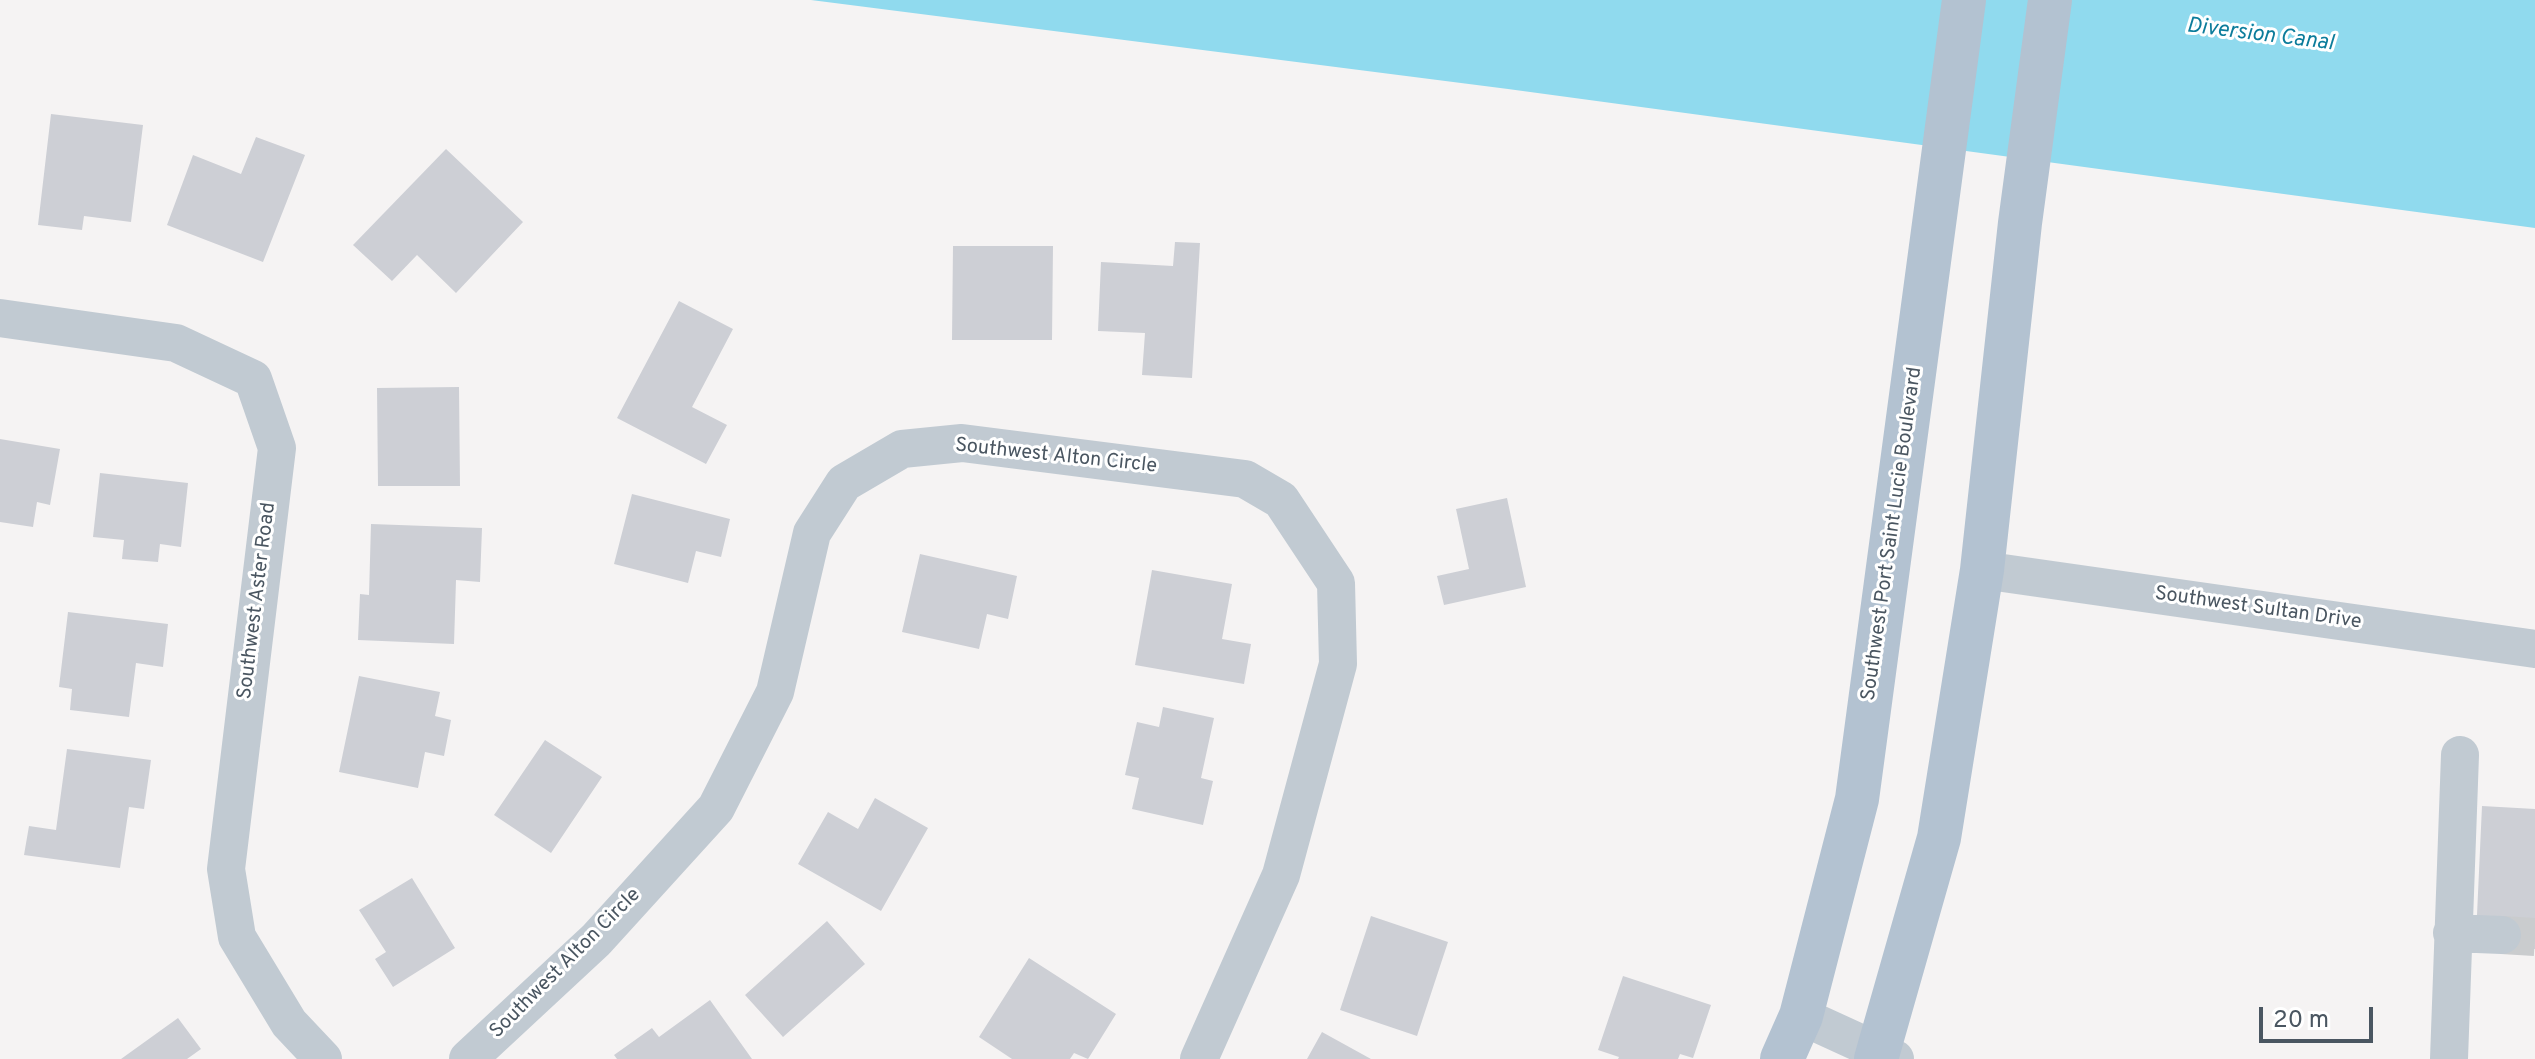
<!DOCTYPE html>
<style>
body{margin:0}
#map{position:relative;width:2535px;height:1059px;overflow:hidden;background:#f5f3f3;font-family:Overpass,sans-serif}
canvas{display:block}
.scale{position:absolute;left:2259px;top:1007px;width:114px;height:36px;box-sizing:border-box;border:4px solid #4a5661;border-top:0;padding-left:10px;font-size:24px;line-height:28px;white-space:nowrap;color:#4a5661;-webkit-text-stroke:6px #fff;paint-order:stroke}
</style>
<div id="map">
<canvas width="2535" height="1059"></canvas>
<div class="scale">20 m</div>
</div>
<script>
const ctx = document.querySelector('canvas').getContext('2d');
ctx.lineJoin = 'round';
function paint(path, color) { ctx.fillStyle = color; ctx.fill(path, 'evenodd'); }
function trace(path, color, width, dash) { ctx.strokeStyle = color; ctx.lineWidth = width; ctx.lineCap = dash ? 'butt' : 'round'; ctx.setLineDash(dash || []); ctx.stroke(path); }
function write(font, color, halo, rows, align = 'center') {
  ctx.font = font + ' Overpass,sans-serif'; ctx.lineWidth = 6; ctx.setLineDash([]); ctx.textBaseline = 'middle'; ctx.strokeStyle = halo; ctx.fillStyle = color; for (const [text, x, y, turn = 0] of rows) {
    ctx.save(); ctx.translate(x, y); ctx.rotate((+turn || 0) * Math.PI / 180); ctx.textAlign = isNaN(turn) ? turn : align; if (halo) ctx.strokeText(text, 0, 0); ctx.fillText(text, 0, 0); ctx.restore();
  }
}
const water = new Path2D(`
 M 811,0 L 2535,0 L 2535,228 L 1508,89 Z`);
const building = new Path2D(`
 M 51,114 L 143,125 L 131,222 L 84,216 L 82,230 L 38,225 Z
 M 256,137 L 305,155 L 263,262 L 167,225 L 193,155 L 241,174 Z
 M 446,149 L 523,222 L 456,293 L 417,255 L 392,281 L 353,245 Z
 M 1175,242 L 1200,243 L 1192,378 L 1142,375 L 1145,333 L 1098,331 L 1101,262 L 1173,266 Z
 M 953,246 L 1053,246 L 1052,340 L 952,340 Z
 M 679,301 L 733,329 L 692,407 L 727,425 L 706,464 L 617,418 Z
 M 459,387 L 460,486 L 378,486 L 377,388 Z
 M 0,439 L 60,449 L 50,505 L 37,502 L 33,527 L 0,522 Z
 M 100,473 L 188,483 L 181,547 L 160,544 L 158,562 L 122,559 L 124,540 L 93,537 Z
 M 632,494 L 730,519 L 721,557 L 696,551 L 688,583 L 614,564 Z
 M 1507,498 L 1526,587 L 1444,605 L 1437,576 L 1469,569 L 1456,509 Z
 M 371,524 L 482,528 L 480,582 L 456,580 L 454,644 L 358,640 L 360,594 L 369,595 Z
 M 920,554 L 1017,576 L 1008,619 L 987,614 L 979,649 L 902,632 Z
 M 1152,570 L 1232,584 L 1222,639 L 1251,644 L 1244,684 L 1135,665 Z
 M 68,612 L 168,624 L 163,667 L 136,663 L 129,717 L 70,710 L 72,689 L 59,687 Z
 M 359,676 L 440,692 L 435,716 L 451,720 L 444,756 L 425,752 L 418,788 L 339,772 Z
 M 1163,707 L 1214,718 L 1201,778 L 1213,781 L 1203,825 L 1132,809 L 1139,778 L 1125,775 L 1137,722 L 1159,727 Z
 M 545,740 L 602,777 L 551,853 L 494,815 Z
 M 67,749 L 151,760 L 144,809 L 129,807 L 120,868 L 24,855 L 29,826 L 56,830 Z
 M 875,798 L 928,828 L 881,911 L 798,864 L 828,812 L 858,829 Z
 M 2482,806 L 2535,809 L 2535,949 L 2501,948 L 2477,915 Z
 M 412,878 L 455,948 L 393,987 L 375,959 L 386,952 L 359,910 Z
 M 1371,916 L 1448,942 L 1417,1036 L 1340,1010 Z
 M 827,921 L 865,964 L 783,1037 L 745,995 Z
 M 1029,958 L 1116,1014 L 1088,1059 L 1074,1053 L 1070,1059 L 1012,1059 L 979,1037 Z
 M 1623,976 L 1711,1005 L 1693,1058 L 1680,1054 L 1678,1059 L 1618,1059 L 1619,1057 L 1598,1050 Z
 M 710,1000 L 752,1059 L 617,1059 L 614,1055 L 652,1028 L 659,1037 Z
 M 178,1018 L 201,1049 L 187,1059 L 121,1059 Z
 M 1322,1032 L 1371,1059 L 1307,1059 Z`);
const minorTunnel = new Path2D(`
 M 2502,935 L 2535,937`);
const minor = new Path2D(`
 M 0,318 L 176,343 L 253,379 L 277,448 L 226,869 L 237,937 L 289,1023 L 323,1059
 M 1982,570 L 2535,649
 M 2452,933 L 2502,935
 M 1801,1016 L 1895,1059
 M 468,1059 L 596,940 L 716,808 L 775,692 L 812,533 L 844,483 L 902,449 L 962,443 L 1245,479 L 1281,500 L 1336,583 L 1338,664 L 1281,875 L 1199,1059
 M 2449,1059 L 2460,755`);
const major = new Path2D(`
 M 1782,1059 L 1801,1016 L 1857,799 L 1964,0
 M 1876,1059 L 1939,838 L 1982,570 L 2020,223 L 2050,0`);
const streetNames = [
 ["Southwest Alton Circle",1056,457,6],
 ["Southwest Port Saint Lucie Boulevard",1893,534,-82],
 ["Southwest Aster Road",258,601,-83],
 ["Southwest Sultan Drive",2258,609,8],
 ["Southwest Alton Circle",566,964,-45]
];
const waterNames = [
 ["Diversion Canal",2260,36,7]
];
paint(water, '#90daee');
paint(building, '#cdcfd5');
trace(minorTunnel, '#caccce', 38, [38, 19]);
trace(minor, '#c1cad2', 38);
trace(major, '#b3c2d1', 44);
write('20px', '#4a5661', '#fff', streetNames);
write('italic 22px', '#0c7c9b', '#fff', waterNames);
</script>
